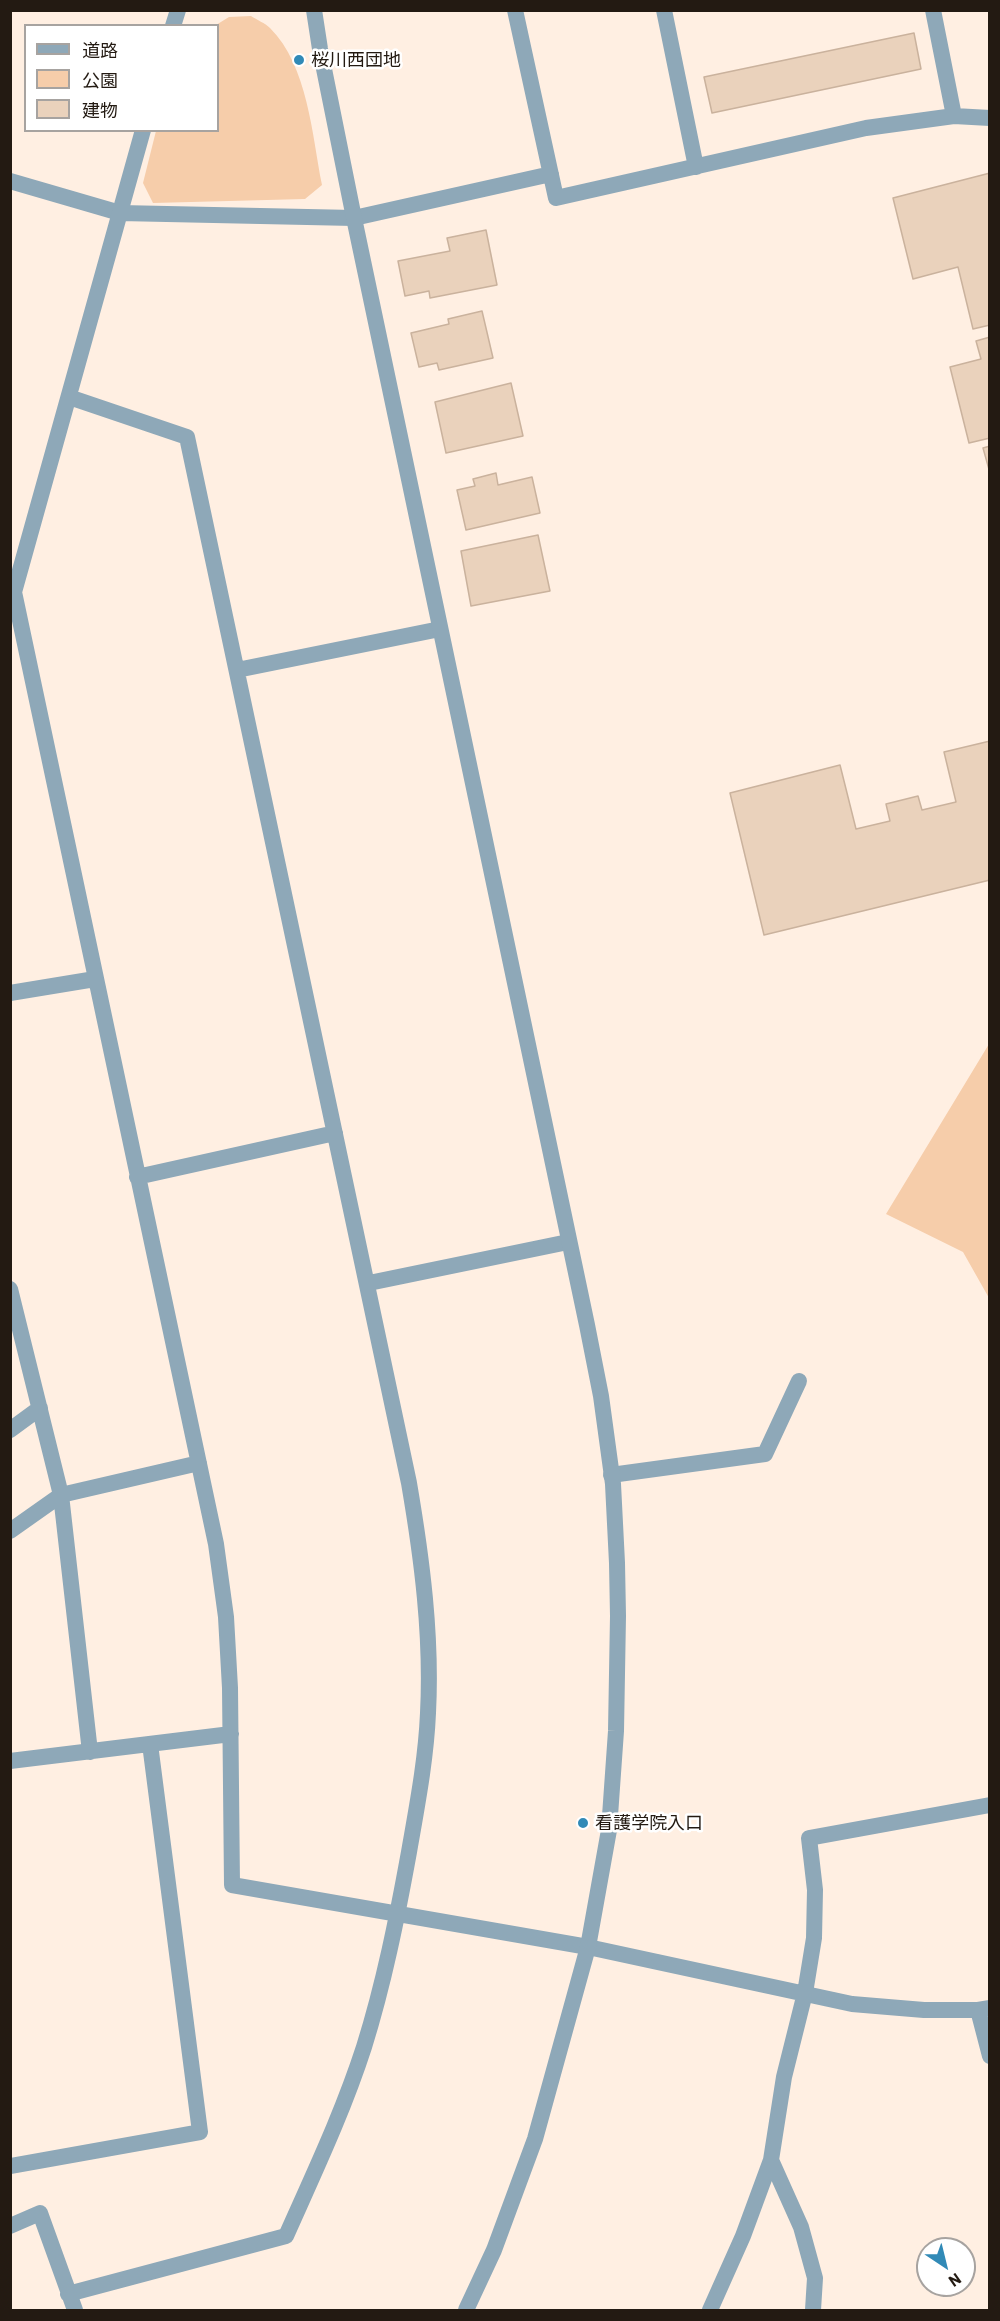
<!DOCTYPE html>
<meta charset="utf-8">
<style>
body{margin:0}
#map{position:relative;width:1000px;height:2321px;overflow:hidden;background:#ffefe2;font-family:Barlow,"Noto Sans JP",sans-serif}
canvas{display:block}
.frame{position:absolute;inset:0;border:12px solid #231a12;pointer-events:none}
.legend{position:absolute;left:24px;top:24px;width:195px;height:108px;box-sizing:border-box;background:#fff;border:2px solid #a7a3a0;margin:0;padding:8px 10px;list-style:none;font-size:18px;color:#231a12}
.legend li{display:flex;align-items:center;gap:12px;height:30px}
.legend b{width:30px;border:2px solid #a7a3a0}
.north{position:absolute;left:916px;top:2237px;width:60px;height:60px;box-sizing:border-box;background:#fff;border:2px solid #a7a3a0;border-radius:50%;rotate:145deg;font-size:16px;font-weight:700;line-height:24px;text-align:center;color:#231a12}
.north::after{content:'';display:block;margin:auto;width:21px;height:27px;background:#318ab7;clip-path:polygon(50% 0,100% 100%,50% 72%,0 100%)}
</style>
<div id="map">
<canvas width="1000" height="2321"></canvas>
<div class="frame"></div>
<ul class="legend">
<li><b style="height:8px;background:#8ea8b8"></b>道路</li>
<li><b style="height:16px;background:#f6cdaa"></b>公園</li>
<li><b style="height:16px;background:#ead2bc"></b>建物</li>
</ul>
<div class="north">N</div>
</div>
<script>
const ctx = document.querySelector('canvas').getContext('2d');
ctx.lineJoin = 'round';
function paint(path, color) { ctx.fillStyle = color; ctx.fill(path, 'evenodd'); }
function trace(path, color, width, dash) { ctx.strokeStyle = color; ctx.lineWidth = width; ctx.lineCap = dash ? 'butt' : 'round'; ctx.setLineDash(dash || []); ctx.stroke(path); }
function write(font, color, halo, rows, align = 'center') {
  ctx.font = font + ' Barlow,"Noto Sans JP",sans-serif'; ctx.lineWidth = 5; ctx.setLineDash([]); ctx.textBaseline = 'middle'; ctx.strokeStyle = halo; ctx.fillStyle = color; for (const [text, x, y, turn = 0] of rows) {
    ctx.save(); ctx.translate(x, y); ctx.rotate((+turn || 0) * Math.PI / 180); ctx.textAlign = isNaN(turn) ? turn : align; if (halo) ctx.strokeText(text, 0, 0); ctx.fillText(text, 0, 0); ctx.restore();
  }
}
const green = new Path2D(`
 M 251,16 C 257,20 265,23 270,28 C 308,66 312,135 322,185 L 305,199 L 153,203 L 143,183 L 156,131 L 218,130 L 216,25 L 229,17 Z
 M 989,1044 L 989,1298 L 963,1252 L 886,1214 Z`);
const building = new Path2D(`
 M 914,33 L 921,69 L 712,113 L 704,77 Z
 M 990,173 L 990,325 L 973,329 L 958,267 L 913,279 L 893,198 Z
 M 486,230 L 497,285 L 430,298 L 429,291 L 405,296 L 398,261 L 450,251 L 447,238 Z
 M 482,311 L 493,358 L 439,370 L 437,363 L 419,367 L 411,333 L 449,324 L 448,319 Z
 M 990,337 L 990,438 L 969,443 L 950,367 L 981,359 L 976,341 Z
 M 511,383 L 523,436 L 446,453 L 435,402 Z
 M 990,446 L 990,473 L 983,448 Z
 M 496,473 L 498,485 L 532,477 L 540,513 L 466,530 L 457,490 L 475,486 L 473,479 Z
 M 538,535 L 550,591 L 471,606 L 461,551 Z
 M 990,741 L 990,880 L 764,935 L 730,793 L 840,765 L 856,829 L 890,821 L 886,804 L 918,796 L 922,810 L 956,802 L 944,752 Z`);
const service = new Path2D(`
 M 10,181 L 120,213
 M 611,1475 L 765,1454 L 799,1381`);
const minor = new Path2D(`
 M 515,10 L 556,198 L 866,128 L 954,116 L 990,118
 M 664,10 L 696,167
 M 933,10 L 954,116
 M 173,26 L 178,10
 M 143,130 L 14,592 L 216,1544 L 226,1617 L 230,1688 L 232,1885 L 588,1947 L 852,2004 L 924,2010 L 978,2010 L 990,2008
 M 120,213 L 354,218 L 551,174
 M 237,670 L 440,629
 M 10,993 L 95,979
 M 137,1177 L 335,1133
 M 369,1283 L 568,1242
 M 10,1289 L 61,1495 L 90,1752
 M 10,1430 L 40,1408
 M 10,1531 L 61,1495 L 199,1463
 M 10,1761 L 231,1734
 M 978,2010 L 990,2056
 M 771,2160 L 801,2227 L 815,2278 L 813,2310
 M 10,2166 L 200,2132 L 150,1744
 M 10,2226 L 40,2213 L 75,2310
 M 68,2294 L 286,2236 C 314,2173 343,2112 364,2047 C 384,1983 397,1918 409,1852 C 417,1806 426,1760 428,1713 C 432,1636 422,1559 409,1483 L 187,437 L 69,397
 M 710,2310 L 743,2236 L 771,2160 L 784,2077 L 805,1993 L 814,1938 L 815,1890 L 809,1838 L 990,1805`);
const tertiary = new Path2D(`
 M 314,10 L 320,49 L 354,218 L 587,1325 L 601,1396 L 613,1484 L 617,1563 L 618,1616 L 616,1731 L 609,1830 L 588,1947 L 535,2139 L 494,2250 L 466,2310`);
const markers = [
 [299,60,6,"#318ab7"],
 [583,1823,6,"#318ab7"]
];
const poiNames = [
 ["桜川西団地",311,60],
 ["看護学院入口",595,1823]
];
paint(green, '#f6cdaa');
paint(building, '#ead2bc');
trace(building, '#cab29d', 1.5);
trace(service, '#8ea8b8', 16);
trace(minor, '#8ea8b8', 16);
trace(tertiary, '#8ea8b8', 16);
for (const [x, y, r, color] of markers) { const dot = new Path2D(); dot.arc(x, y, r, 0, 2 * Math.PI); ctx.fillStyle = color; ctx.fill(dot); trace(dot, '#fff', 2); }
write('18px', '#231a12', '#fff', poiNames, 'left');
</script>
